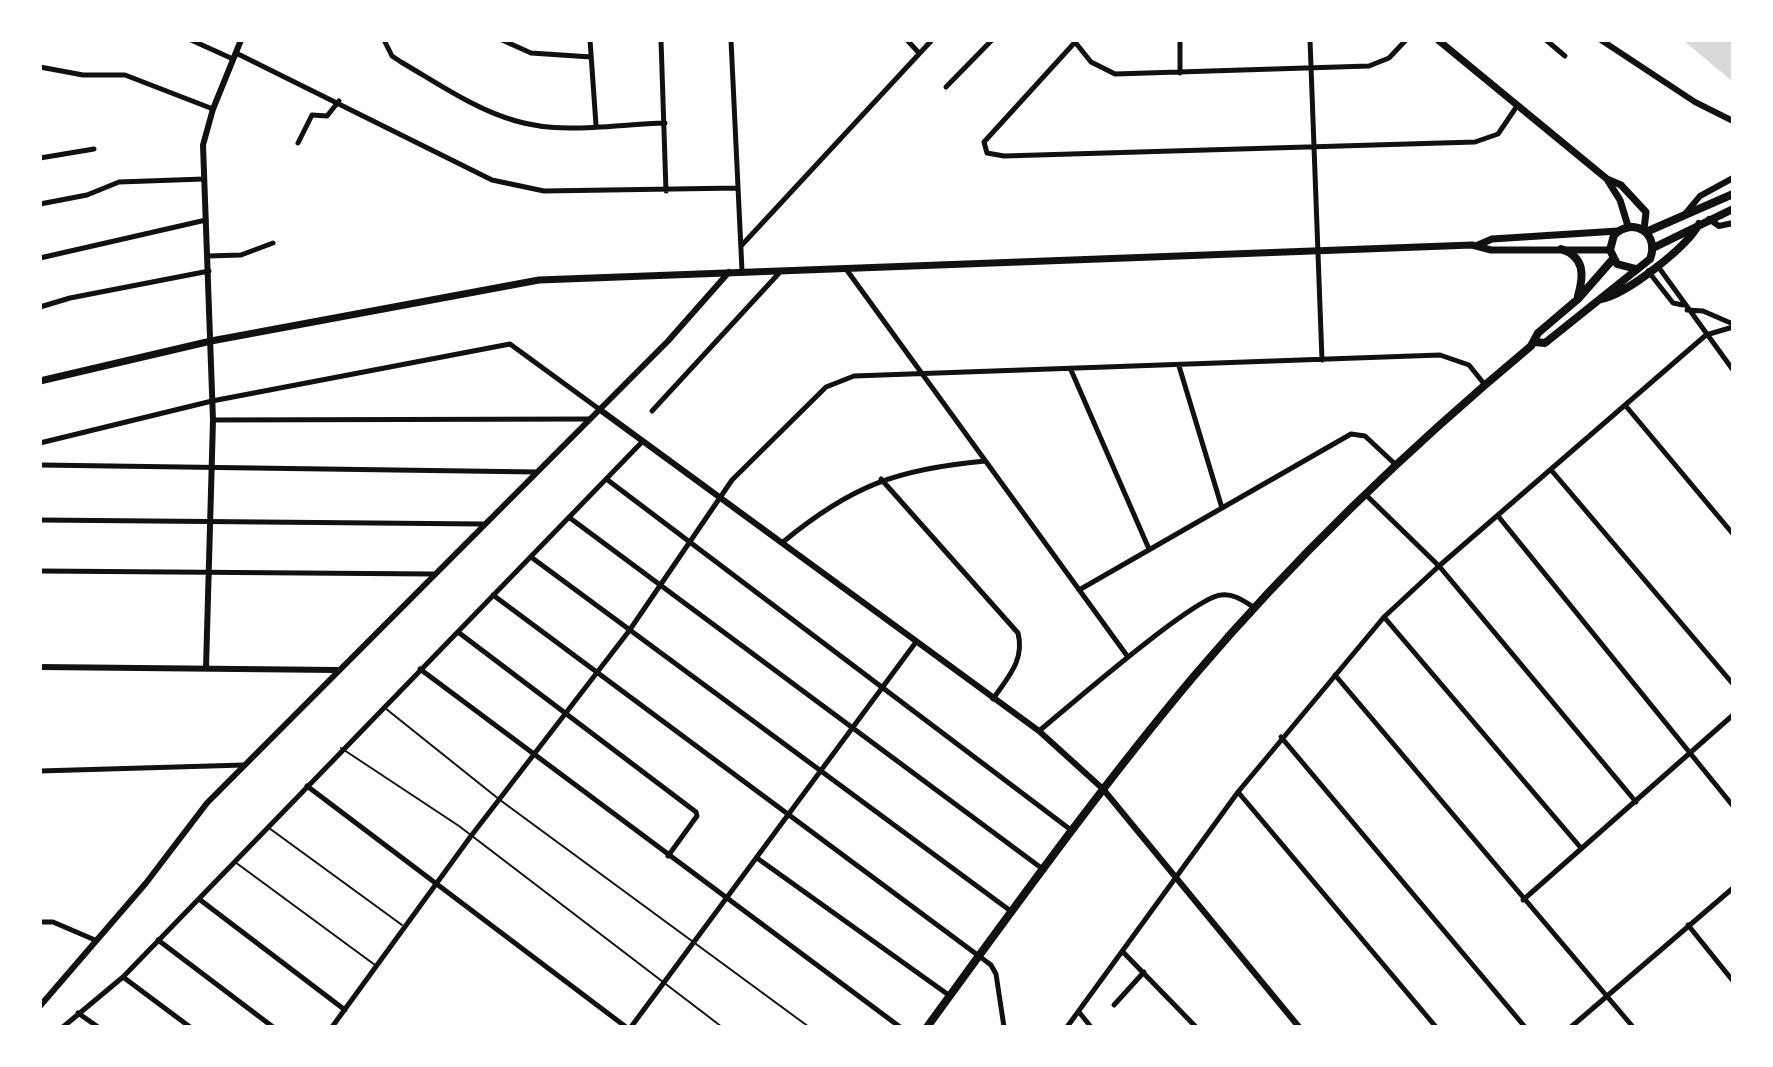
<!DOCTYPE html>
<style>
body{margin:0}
#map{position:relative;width:1773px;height:1067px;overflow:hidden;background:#fff;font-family:"PT Sans",sans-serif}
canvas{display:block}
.frame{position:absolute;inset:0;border:42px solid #fff;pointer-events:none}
</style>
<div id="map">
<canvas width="1773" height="1067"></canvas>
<div class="frame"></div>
</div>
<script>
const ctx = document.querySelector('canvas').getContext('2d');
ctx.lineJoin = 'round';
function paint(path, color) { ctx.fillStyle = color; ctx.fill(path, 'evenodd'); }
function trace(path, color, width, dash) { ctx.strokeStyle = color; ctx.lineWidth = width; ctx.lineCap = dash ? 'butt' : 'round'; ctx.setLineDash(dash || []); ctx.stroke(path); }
const water = new Path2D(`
 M 1683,40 L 1733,40 L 1733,82 Z`);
const service = new Path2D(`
 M 385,708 L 500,800 L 809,1027
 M 341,748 L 459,826 L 722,1027
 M 269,828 L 402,925
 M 235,862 L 375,965`);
const minor = new Path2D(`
 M 191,40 L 233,59
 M 384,40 L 392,56 L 401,62 C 437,83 476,110 516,121 C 563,135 617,124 665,123
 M 502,40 L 531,53 L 591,57
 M 590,40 L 596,125
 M 661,40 L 666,191
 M 731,40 L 742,271
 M 907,40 L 919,53
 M 1077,40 L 984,142 L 987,153 L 1004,156 L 1475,142 L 1498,134 L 1517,106
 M 1180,40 L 1180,73
 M 1310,40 L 1322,360
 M 1546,40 L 1565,56
 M 1075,42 L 1091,62 L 1115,74 L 1369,66 L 1389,58 L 1406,40
 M 236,53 L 492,180 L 544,191 L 738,188
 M 40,67 L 83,75 L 125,75 L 213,109
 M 946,87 L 992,40
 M 298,143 L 312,115 L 327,116 L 339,101
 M 40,158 L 94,149
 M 40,204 L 87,195 L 119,182 L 204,179
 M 741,246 L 932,40
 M 208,256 L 241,255 L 273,243
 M 40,258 L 206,220
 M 1657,265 L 1733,370
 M 846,269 L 1128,657
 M 1648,271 L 1673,303 L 1683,305
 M 40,307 L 70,298 L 209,271
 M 1687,310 L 1703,311 L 1733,324
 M 1179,366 L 1222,508
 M 1071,370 L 1149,549
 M 1625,405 L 1733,534
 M 652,411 L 781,271
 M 213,420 L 590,419
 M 40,443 L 212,401 L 510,344 L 599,409
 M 40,465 L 537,472
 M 1552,471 L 1733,684
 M 881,479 L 1018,633 C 1025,660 1008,677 993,699
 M 609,481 L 1071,830
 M 1365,494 L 1439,566 L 1636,802
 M 1498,516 L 1733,806
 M 570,518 L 1044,870
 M 40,520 L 483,524
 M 783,542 C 852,485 898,469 985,461
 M 531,557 L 1012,912
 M 40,571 L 433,574
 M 1079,590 L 1351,434 L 1365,436 L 1395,464
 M 493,595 L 991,965 L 996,974 L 1004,1027
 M 1384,617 L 1581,848
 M 458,632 L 696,812 L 697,816 L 668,856
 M 420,669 L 900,1027
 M 1335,675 L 1633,1027
 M 1039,731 C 1067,708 1194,597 1221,595 C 1234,593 1245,602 1255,608
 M 1281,737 L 1525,1027
 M 40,771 L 244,765
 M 307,786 L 626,1027
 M 1238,792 L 1436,1027
 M 757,858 L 950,996
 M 199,899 L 345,1010
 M 1523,900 L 1733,715
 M 40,922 L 53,922 L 95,940
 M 1688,925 L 1733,981
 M 158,940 L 273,1027
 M 1123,952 L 1196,1027
 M 123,977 L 190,1027
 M 1114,1005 L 1144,972
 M 1079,1012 L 1091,1027
 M 78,1013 L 98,1027
 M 63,1027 L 123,977 L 642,442
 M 332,1027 L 471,836 L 629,631 L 732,480 L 826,387 L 854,376 L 1440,355 L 1469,365 L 1485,385
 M 631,1027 L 916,642
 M 1067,1027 L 1238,792 L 1384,617 L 1439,566 L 1706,335 L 1733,327
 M 1571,1027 L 1733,888`);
const tertiary = new Path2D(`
 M 1601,40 L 1695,102 L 1733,121
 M 1685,214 L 1700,196 L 1733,178
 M 1709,219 L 1719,226 L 1733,223
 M 599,409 L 1039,731 L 1103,789 L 1299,1027
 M 40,667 L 337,670
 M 206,668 L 213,420 L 203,145 L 213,109 L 241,40
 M 40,1006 L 146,883 L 207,803 L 668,341 L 729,272`);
const secondary = new Path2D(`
 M 1438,40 L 1607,179 L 1621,185 L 1646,212 L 1644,230
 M 1608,181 L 1620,200 L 1628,226`);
const primary = new Path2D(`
 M 1478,245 L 1492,239 L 1618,231
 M 40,381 L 211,341 L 539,280 L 1472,245 L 1491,250 L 1610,250`);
const trunk = new Path2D(`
 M 1646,232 L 1733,194
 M 1653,248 L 1733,209
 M 1561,249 C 1585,257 1584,275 1578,296
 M 1601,299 C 1627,294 1687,247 1699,224
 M 1535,342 L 1545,343 L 1650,259 C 1660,234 1634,216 1614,235 L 1610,250 L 1617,264 L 1636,269
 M 927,1027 C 1014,908 1100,788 1194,676 C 1296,556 1411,446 1531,346 L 1538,333 L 1578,299 L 1613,259`);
paint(water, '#d9d9d9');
trace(service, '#111', 2);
trace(minor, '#111', 5);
trace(tertiary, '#111', 6);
trace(secondary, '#111', 7);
trace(primary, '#111', 7);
trace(trunk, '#111', 8);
</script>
